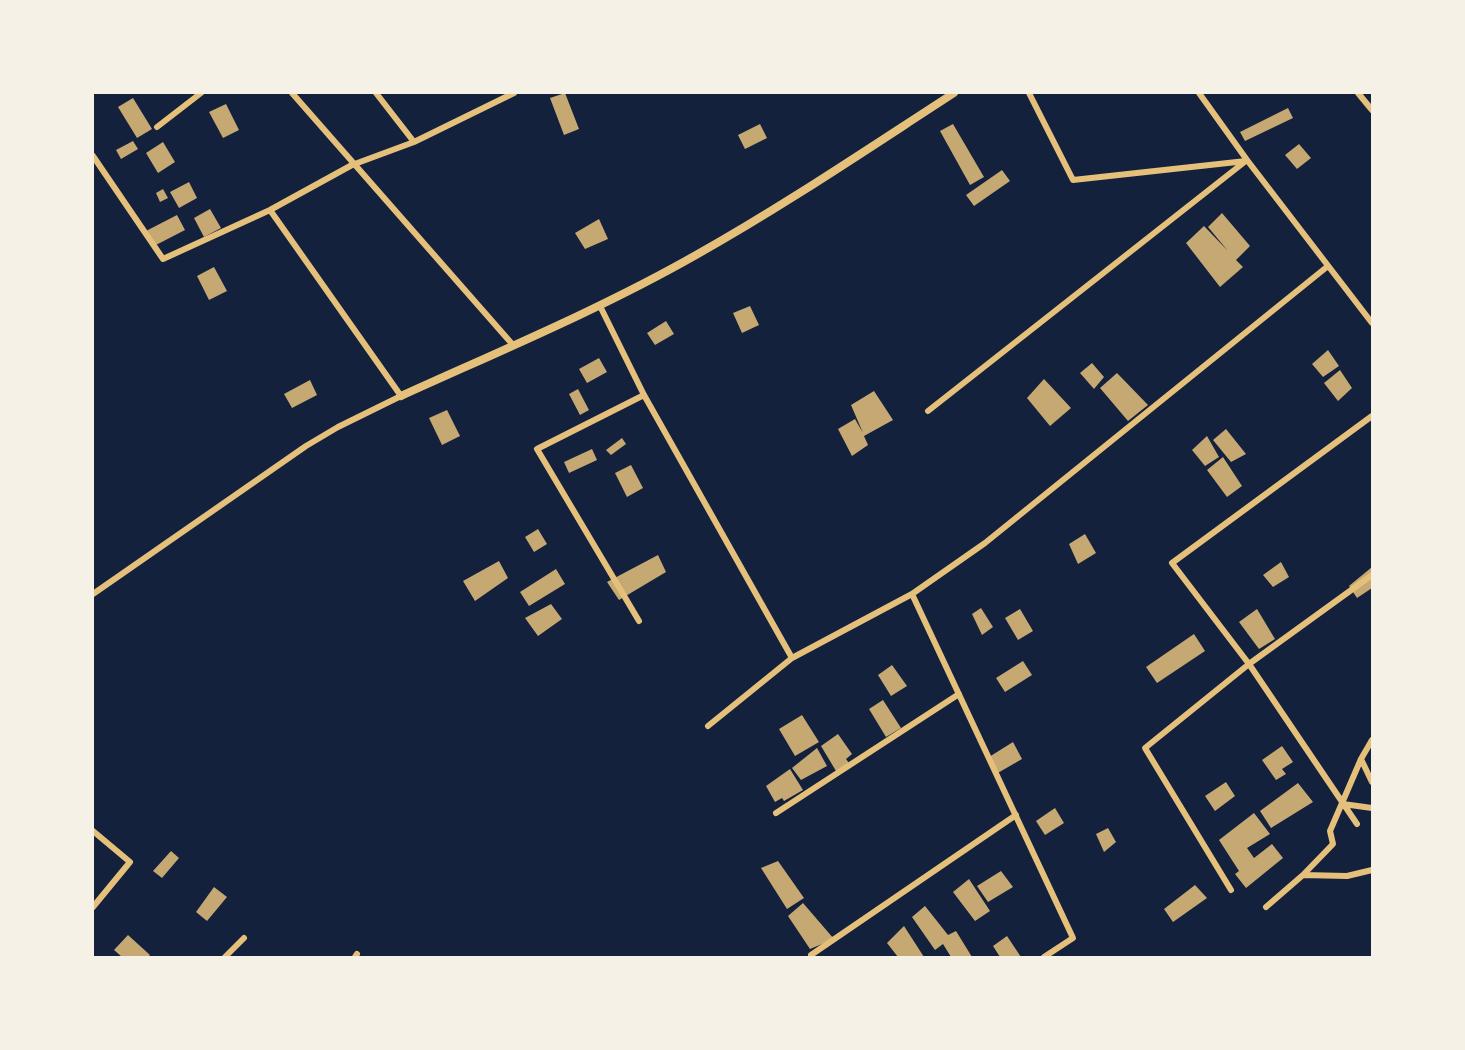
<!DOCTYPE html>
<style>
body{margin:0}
#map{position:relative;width:1465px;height:1050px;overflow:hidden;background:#14213d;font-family:Roboto,sans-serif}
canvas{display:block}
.frame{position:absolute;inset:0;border:94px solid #f6f1e7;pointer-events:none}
</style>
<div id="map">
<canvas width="1465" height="1050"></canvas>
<div class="frame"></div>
</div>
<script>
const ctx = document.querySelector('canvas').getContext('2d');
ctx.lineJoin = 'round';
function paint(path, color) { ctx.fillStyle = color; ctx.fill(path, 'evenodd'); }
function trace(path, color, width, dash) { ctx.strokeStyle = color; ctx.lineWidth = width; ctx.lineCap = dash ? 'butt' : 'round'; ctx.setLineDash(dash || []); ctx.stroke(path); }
const building = new Path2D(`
 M 565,93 L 579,129 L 564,135 L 550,98 Z
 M 133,98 L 152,129 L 137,138 L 118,107 Z
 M 226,104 L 239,130 L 223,138 L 209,112 Z
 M 1288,108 L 1293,118 L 1245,141 L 1240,132 Z
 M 760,124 L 767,138 L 745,149 L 738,135 Z
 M 953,124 L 984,177 L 970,185 L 940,131 Z
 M 133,141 L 138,149 L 121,159 L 116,150 Z
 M 163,142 L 175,162 L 158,173 L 146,153 Z
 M 1299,144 L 1311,158 L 1297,169 L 1285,155 Z
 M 1002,170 L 1010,181 L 974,206 L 966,195 Z
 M 189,182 L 197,198 L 179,208 L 170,192 Z
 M 163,189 L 168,198 L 160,202 L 156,193 Z
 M 210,209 L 221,228 L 204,237 L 194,218 Z
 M 1222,213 L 1250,246 L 1236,260 L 1243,267 L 1220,287 L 1186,243 L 1204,226 L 1228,251 L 1208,227 Z
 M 177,215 L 185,230 L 154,246 L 146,231 Z
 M 599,219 L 608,239 L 585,249 L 575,233 Z
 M 214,267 L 227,291 L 209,300 L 197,276 Z
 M 750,306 L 759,325 L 742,333 L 733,313 Z
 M 666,321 L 674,334 L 655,345 L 647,333 Z
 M 1328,350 L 1339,366 L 1323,377 L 1312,364 Z
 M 599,358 L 607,372 L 587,383 L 579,369 Z
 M 1092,363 L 1104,377 L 1094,389 L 1080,373 Z
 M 1340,370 L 1352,388 L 1338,401 L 1324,383 Z
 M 1117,373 L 1148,405 L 1128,421 L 1100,388 Z
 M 1044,379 L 1071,408 L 1050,426 L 1027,398 Z
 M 310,380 L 317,395 L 292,408 L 284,394 Z
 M 578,389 L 589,410 L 580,415 L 569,394 Z
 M 874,391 L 893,420 L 864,436 L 868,445 L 852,456 L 838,429 L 855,419 L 863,433 L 851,405 Z
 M 447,410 L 460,436 L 442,445 L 429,418 Z
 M 1226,429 L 1246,454 L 1231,462 L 1213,440 Z
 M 1207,436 L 1219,457 L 1205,466 L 1192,450 Z
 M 622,438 L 626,444 L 611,455 L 606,450 Z
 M 592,449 L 597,460 L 569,473 L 564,462 Z
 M 1223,457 L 1242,486 L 1227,497 L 1207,470 Z
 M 631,465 L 643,488 L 627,497 L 615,473 Z
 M 538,529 L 547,544 L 534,552 L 525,537 Z
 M 1085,534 L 1096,553 L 1078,564 L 1069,544 Z
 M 658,555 L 666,572 L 619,600 L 607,582 Z
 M 499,561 L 508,578 L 475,601 L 463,581 Z
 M 1281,562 L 1289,577 L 1273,587 L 1263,575 Z
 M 1372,567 L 1372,588 L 1357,598 L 1349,586 Z
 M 556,569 L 565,584 L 529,606 L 520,592 Z
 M 551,604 L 562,619 L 538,636 L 525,618 Z
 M 981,608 L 993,627 L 982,635 L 972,614 Z
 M 1020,609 L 1033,631 L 1018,640 L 1005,618 Z
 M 1257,609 L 1275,639 L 1259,649 L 1239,622 Z
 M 1194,634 L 1205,651 L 1157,683 L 1146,667 Z
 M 1023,661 L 1032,675 L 1005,692 L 996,678 Z
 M 892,665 L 907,686 L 891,696 L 878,675 Z
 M 883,700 L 901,728 L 886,737 L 869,709 Z
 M 802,715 L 819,742 L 795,756 L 779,729 Z
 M 838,734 L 852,754 L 846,759 L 849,763 L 836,771 L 821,746 Z
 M 1013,742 L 1022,759 L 996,774 L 989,757 Z
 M 1282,746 L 1293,762 L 1282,769 L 1286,774 L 1276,780 L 1262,760 Z
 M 817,748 L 827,766 L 801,780 L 792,768 Z
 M 790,769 L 803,790 L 784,801 L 782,798 L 775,802 L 766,786 Z
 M 1226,782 L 1235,796 L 1215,811 L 1205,796 Z
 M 1298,783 L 1313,802 L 1271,828 L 1260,811 Z
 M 1055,808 L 1064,823 L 1045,835 L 1036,821 Z
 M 1254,813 L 1270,834 L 1247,848 L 1254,858 L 1272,844 L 1283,858 L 1246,888 L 1235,874 L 1239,871 L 1219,840 Z
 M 1108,828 L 1116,842 L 1104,852 L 1096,834 Z
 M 171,851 L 179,858 L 162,878 L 153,871 Z
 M 778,861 L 804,898 L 787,909 L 761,868 Z
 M 1001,871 L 1013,887 L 988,902 L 977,886 Z
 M 969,879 L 990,911 L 975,921 L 953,892 Z
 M 1195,885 L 1207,898 L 1173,922 L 1164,909 Z
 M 214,887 L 227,897 L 207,921 L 196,912 Z
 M 803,903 L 834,939 L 810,949 L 788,916 Z
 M 925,906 L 948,935 L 956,931 L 972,957 L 951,957 L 943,944 L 935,950 L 912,917 Z
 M 904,926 L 924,957 L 898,957 L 887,943 Z
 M 128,935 L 150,955 L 148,957 L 122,957 L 114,950 Z
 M 1007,936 L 1021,957 L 1000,957 L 993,946 Z`);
const minor = new Path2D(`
 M 292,93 L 513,345
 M 376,93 L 414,142
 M 1029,93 L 1073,180 L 1246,161
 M 1199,93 L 1247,160 L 1372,323
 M 1358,93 L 1372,110
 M 157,127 L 201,93
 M 93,156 L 163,259 L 270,210 L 352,165 L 414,142 L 514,93
 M 600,306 L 644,395 L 792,658
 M 928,411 L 1247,160
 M 93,594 L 306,446 L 338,427 L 401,396 L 270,210
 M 912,594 L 1073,938 L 1044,957
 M 639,621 L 537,449 L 644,395
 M 708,726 L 792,658 L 912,594 L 985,543 L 1328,266
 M 1361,759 L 1372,740
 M 1343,804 L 1372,808
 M 776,813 L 959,694
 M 1357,824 L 1249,664 L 1172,563 L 1372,416
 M 93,831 L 130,862 L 93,907
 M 1303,875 L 1333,844 L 1330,831 L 1361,759 L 1372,782
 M 1231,890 L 1145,748 L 1249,664 L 1372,575
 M 1266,907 L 1303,875 L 1347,876 L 1372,870
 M 811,955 L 1016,815
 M 225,957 L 244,938
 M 355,957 L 357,954`);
const tertiary = new Path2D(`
 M 401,396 C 500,351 601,309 696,255 C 785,205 869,148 954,93`);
paint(building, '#c6a872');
trace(minor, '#e5c07b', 6);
trace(tertiary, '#e5c07b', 8);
</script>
